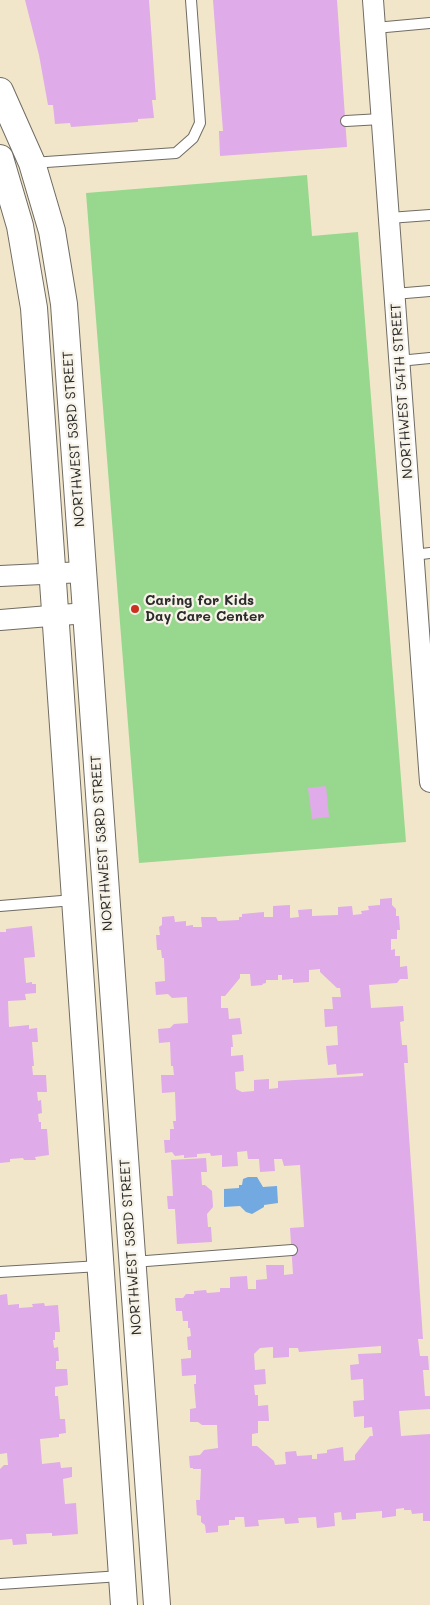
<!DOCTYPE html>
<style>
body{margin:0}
canvas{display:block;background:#f1e5ca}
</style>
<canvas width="430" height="1605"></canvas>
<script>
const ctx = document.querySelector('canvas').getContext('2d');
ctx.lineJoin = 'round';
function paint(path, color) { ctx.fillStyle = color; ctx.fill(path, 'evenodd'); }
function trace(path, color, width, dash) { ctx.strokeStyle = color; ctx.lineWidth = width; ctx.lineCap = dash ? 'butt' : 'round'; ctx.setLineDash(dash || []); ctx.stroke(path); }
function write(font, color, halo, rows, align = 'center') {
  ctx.font = font + ' Mali,sans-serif'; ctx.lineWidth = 4.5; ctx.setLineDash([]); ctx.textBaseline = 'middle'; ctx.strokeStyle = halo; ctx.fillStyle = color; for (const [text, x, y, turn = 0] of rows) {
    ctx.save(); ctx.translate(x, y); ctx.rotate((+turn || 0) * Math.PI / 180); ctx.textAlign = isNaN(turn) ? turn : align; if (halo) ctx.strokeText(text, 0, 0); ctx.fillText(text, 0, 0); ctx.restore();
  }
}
const green = new Path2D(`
 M 307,175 L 312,236 L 358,232 L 406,842 L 139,863 L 86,193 Z`);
const water = new Path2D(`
 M 248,1177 L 257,1177 L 263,1187 L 277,1186 L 278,1203 L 264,1205 L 264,1207 L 252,1214 L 246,1212 L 240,1206 L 224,1207 L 224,1189 L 239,1188 L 239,1185 L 242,1185 L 243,1179 Z`);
const building = new Path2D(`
 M 25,0 L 149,0 L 156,100 L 152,100 L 154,118 L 138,119 L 138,122 L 71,127 L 70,123 L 55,124 L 53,105 L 48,105 L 39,55 Z
 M 213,0 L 337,0 L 347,147 L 220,156 L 219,131 L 223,131 Z
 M 326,786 L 329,817 L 312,819 L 308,788 Z
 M 392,898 L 392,905 L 396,909 L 396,916 L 399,916 L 400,930 L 397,930 L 397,939 L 391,939 L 391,950 L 395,949 L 395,956 L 400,956 L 400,967 L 407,966 L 408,979 L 400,979 L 397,983 L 369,985 L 371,1008 L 403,1006 L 404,1021 L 400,1022 L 402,1045 L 407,1045 L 408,1063 L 404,1063 L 423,1339 L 418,1339 L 420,1356 L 428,1356 L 429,1370 L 423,1370 L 425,1396 L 430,1396 L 430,1409 L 399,1411 L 401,1436 L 430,1434 L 430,1521 L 423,1521 L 423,1513 L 412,1514 L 411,1510 L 404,1510 L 404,1508 L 396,1509 L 396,1516 L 382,1518 L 382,1511 L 356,1513 L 356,1519 L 342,1520 L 341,1512 L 334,1513 L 335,1526 L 317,1528 L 316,1517 L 298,1518 L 299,1523 L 285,1524 L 284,1518 L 258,1520 L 259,1526 L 245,1527 L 244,1517 L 235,1517 L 235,1520 L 229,1520 L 229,1525 L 218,1526 L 218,1532 L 206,1533 L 205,1525 L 201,1522 L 201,1516 L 197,1515 L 196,1500 L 200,1500 L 201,1469 L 193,1469 L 193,1468 L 190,1468 L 189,1456 L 200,1455 L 204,1450 L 218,1448 L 217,1425 L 202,1425 L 198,1422 L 190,1422 L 190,1409 L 196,1408 L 194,1384 L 196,1384 L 196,1375 L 182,1376 L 181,1359 L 191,1358 L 191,1350 L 188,1350 L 187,1337 L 191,1336 L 190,1328 L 188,1328 L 188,1321 L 183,1321 L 182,1311 L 176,1311 L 175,1298 L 183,1298 L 186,1294 L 194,1294 L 194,1291 L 206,1290 L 207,1293 L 220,1292 L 220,1288 L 230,1288 L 230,1277 L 247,1276 L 248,1289 L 256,1289 L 256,1280 L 267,1279 L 266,1265 L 284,1265 L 284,1275 L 293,1274 L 290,1228 L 304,1227 L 300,1165 L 284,1166 L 282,1159 L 274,1159 L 275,1171 L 260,1172 L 259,1159 L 248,1159 L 247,1151 L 237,1152 L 238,1166 L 222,1167 L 222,1155 L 211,1156 L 210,1153 L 197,1154 L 197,1157 L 184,1158 L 184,1155 L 175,1156 L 172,1152 L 165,1153 L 164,1140 L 170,1140 L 170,1129 L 174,1129 L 173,1121 L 176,1121 L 175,1092 L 162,1093 L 161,1075 L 174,1075 L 173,1066 L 171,1066 L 170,1042 L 159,1043 L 158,1029 L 170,1028 L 174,1024 L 188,1023 L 187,997 L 172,998 L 168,994 L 156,995 L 155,982 L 165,981 L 164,958 L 162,958 L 161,950 L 157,950 L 156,935 L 160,935 L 159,927 L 162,925 L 162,917 L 174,916 L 175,922 L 186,921 L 186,926 L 193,925 L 193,927 L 202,927 L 201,917 L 216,917 L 218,921 L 239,920 L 239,917 L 242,917 L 242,914 L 264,912 L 264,917 L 273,917 L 273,906 L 290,905 L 290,918 L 299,917 L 298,910 L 312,909 L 312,916 L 338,915 L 338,907 L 352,906 L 353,915 L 362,914 L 361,911 L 369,910 L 368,906 L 380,905 L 380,899 ZM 320,969 L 320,972 L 337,988 L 340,988 L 341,997 L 332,997 L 333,1009 L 324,1009 L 325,1027 L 337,1026 L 338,1045 L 326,1046 L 328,1065 L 336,1064 L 337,1075 L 363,1073 L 363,1076 L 278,1081 L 278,1088 L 269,1089 L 269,1079 L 254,1080 L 254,1091 L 242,1092 L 236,1089 L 235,1072 L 244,1071 L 243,1055 L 231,1056 L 231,1047 L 233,1047 L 232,1035 L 242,1034 L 240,1018 L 229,1019 L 228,1008 L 221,1008 L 221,996 L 225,996 L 240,978 L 240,974 L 250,974 L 251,986 L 263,985 L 262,984 L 266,983 L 266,980 L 278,980 L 278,975 L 282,975 L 282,980 L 293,979 L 293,983 L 309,982 L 309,970 ZM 381,1346 L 381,1353 L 358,1354 L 359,1364 L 350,1365 L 351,1380 L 363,1379 L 364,1400 L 353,1401 L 354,1417 L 364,1416 L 364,1428 L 372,1427 L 373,1436 L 370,1436 L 355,1455 L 355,1460 L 344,1461 L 343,1447 L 331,1449 L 327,1450 L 327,1453 L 317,1454 L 317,1459 L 312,1459 L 312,1455 L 297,1456 L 296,1451 L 285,1452 L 286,1464 L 275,1465 L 274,1461 L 257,1446 L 252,1446 L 252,1434 L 258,1433 L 258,1421 L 269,1421 L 268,1405 L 258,1406 L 258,1395 L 255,1395 L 254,1385 L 266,1384 L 265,1369 L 255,1370 L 254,1354 L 260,1348 L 273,1347 L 273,1358 L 289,1357 L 289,1348 L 298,1348 L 299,1352 Z
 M 32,926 L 35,957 L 24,958 L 26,983 L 32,982 L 32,984 L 36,984 L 36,993 L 25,994 L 26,1000 L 8,1001 L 9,1027 L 29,1025 L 29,1029 L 37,1028 L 38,1042 L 32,1042 L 34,1066 L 32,1066 L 33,1075 L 46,1075 L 47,1092 L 37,1092 L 38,1101 L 41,1100 L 42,1113 L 38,1114 L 39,1122 L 41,1122 L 41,1129 L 47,1129 L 49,1155 L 35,1157 L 36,1160 L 24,1160 L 23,1158 L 10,1159 L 10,1162 L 0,1163 L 0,932 L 6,932 L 6,929 Z
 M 206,1158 L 207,1172 L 201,1172 L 202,1185 L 205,1185 L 212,1191 L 213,1207 L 207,1214 L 208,1227 L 211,1227 L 212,1242 L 177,1244 L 175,1209 L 168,1209 L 167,1196 L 173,1196 L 171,1160 Z
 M 7,1294 L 8,1305 L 19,1304 L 19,1308 L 33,1307 L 32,1304 L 44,1303 L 45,1306 L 58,1305 L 60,1332 L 55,1332 L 55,1340 L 53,1340 L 54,1348 L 58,1347 L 59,1361 L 56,1361 L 56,1369 L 67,1369 L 68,1385 L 55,1387 L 55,1396 L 58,1396 L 60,1419 L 65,1419 L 66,1433 L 59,1434 L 59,1437 L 40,1439 L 42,1464 L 60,1462 L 61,1468 L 72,1467 L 72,1477 L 63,1479 L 65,1504 L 76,1503 L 78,1534 L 52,1536 L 52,1533 L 26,1534 L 27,1544 L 13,1545 L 12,1539 L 0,1540 L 0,1469 L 4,1465 L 8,1465 L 7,1453 L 0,1454 L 0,1295 Z`);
const service = new Path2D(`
 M 375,28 L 430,23
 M 346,121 L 381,119
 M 32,163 L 176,153 L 193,138 L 200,123 L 191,0
 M 389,218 L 430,215
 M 394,294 L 430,291
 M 399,361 L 430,358
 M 414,555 L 430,553
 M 0,906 L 74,900
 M 133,1262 L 292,1250
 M 0,1272 L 100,1266
 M 0,1584 L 121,1576`);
const minor = new Path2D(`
 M 373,0 L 430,782
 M 0,576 L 84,572
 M 0,620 L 86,613`);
const tertiary = new Path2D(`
 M 0,91 L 32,163 L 52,231 L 64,304 L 157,1605
 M 0,158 L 20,226 L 34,308 L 124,1605`);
const markers = [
 [135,609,5,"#c8321e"]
];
const streetNames = [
 ["NORTHWEST 54TH STREET",402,391,-94],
 ["NORTHWEST 53RD STREET",74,439,-94],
 ["NORTHWEST 53RD STREET",102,843,-94],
 ["NORTHWEST 53RD STREET",131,1247,-94]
];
const poiNames = [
 ["Caring for Kids",145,601],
 ["Day Care Center",145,617]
];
paint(green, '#98d88e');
paint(water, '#71a9e0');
paint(building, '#e0abe9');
trace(service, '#706c63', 12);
trace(minor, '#706c63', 22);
trace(tertiary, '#706c63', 28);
trace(service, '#fff', 10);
trace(minor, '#fff', 20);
trace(tertiary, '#fff', 26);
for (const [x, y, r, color] of markers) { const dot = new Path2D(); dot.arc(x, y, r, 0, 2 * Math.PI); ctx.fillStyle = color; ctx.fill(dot); trace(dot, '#f7f3e8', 2); }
write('14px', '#2b2b2b', '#f7f3e8', streetNames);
write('bold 14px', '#2b2b2b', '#f7f3e8', poiNames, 'left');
</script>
